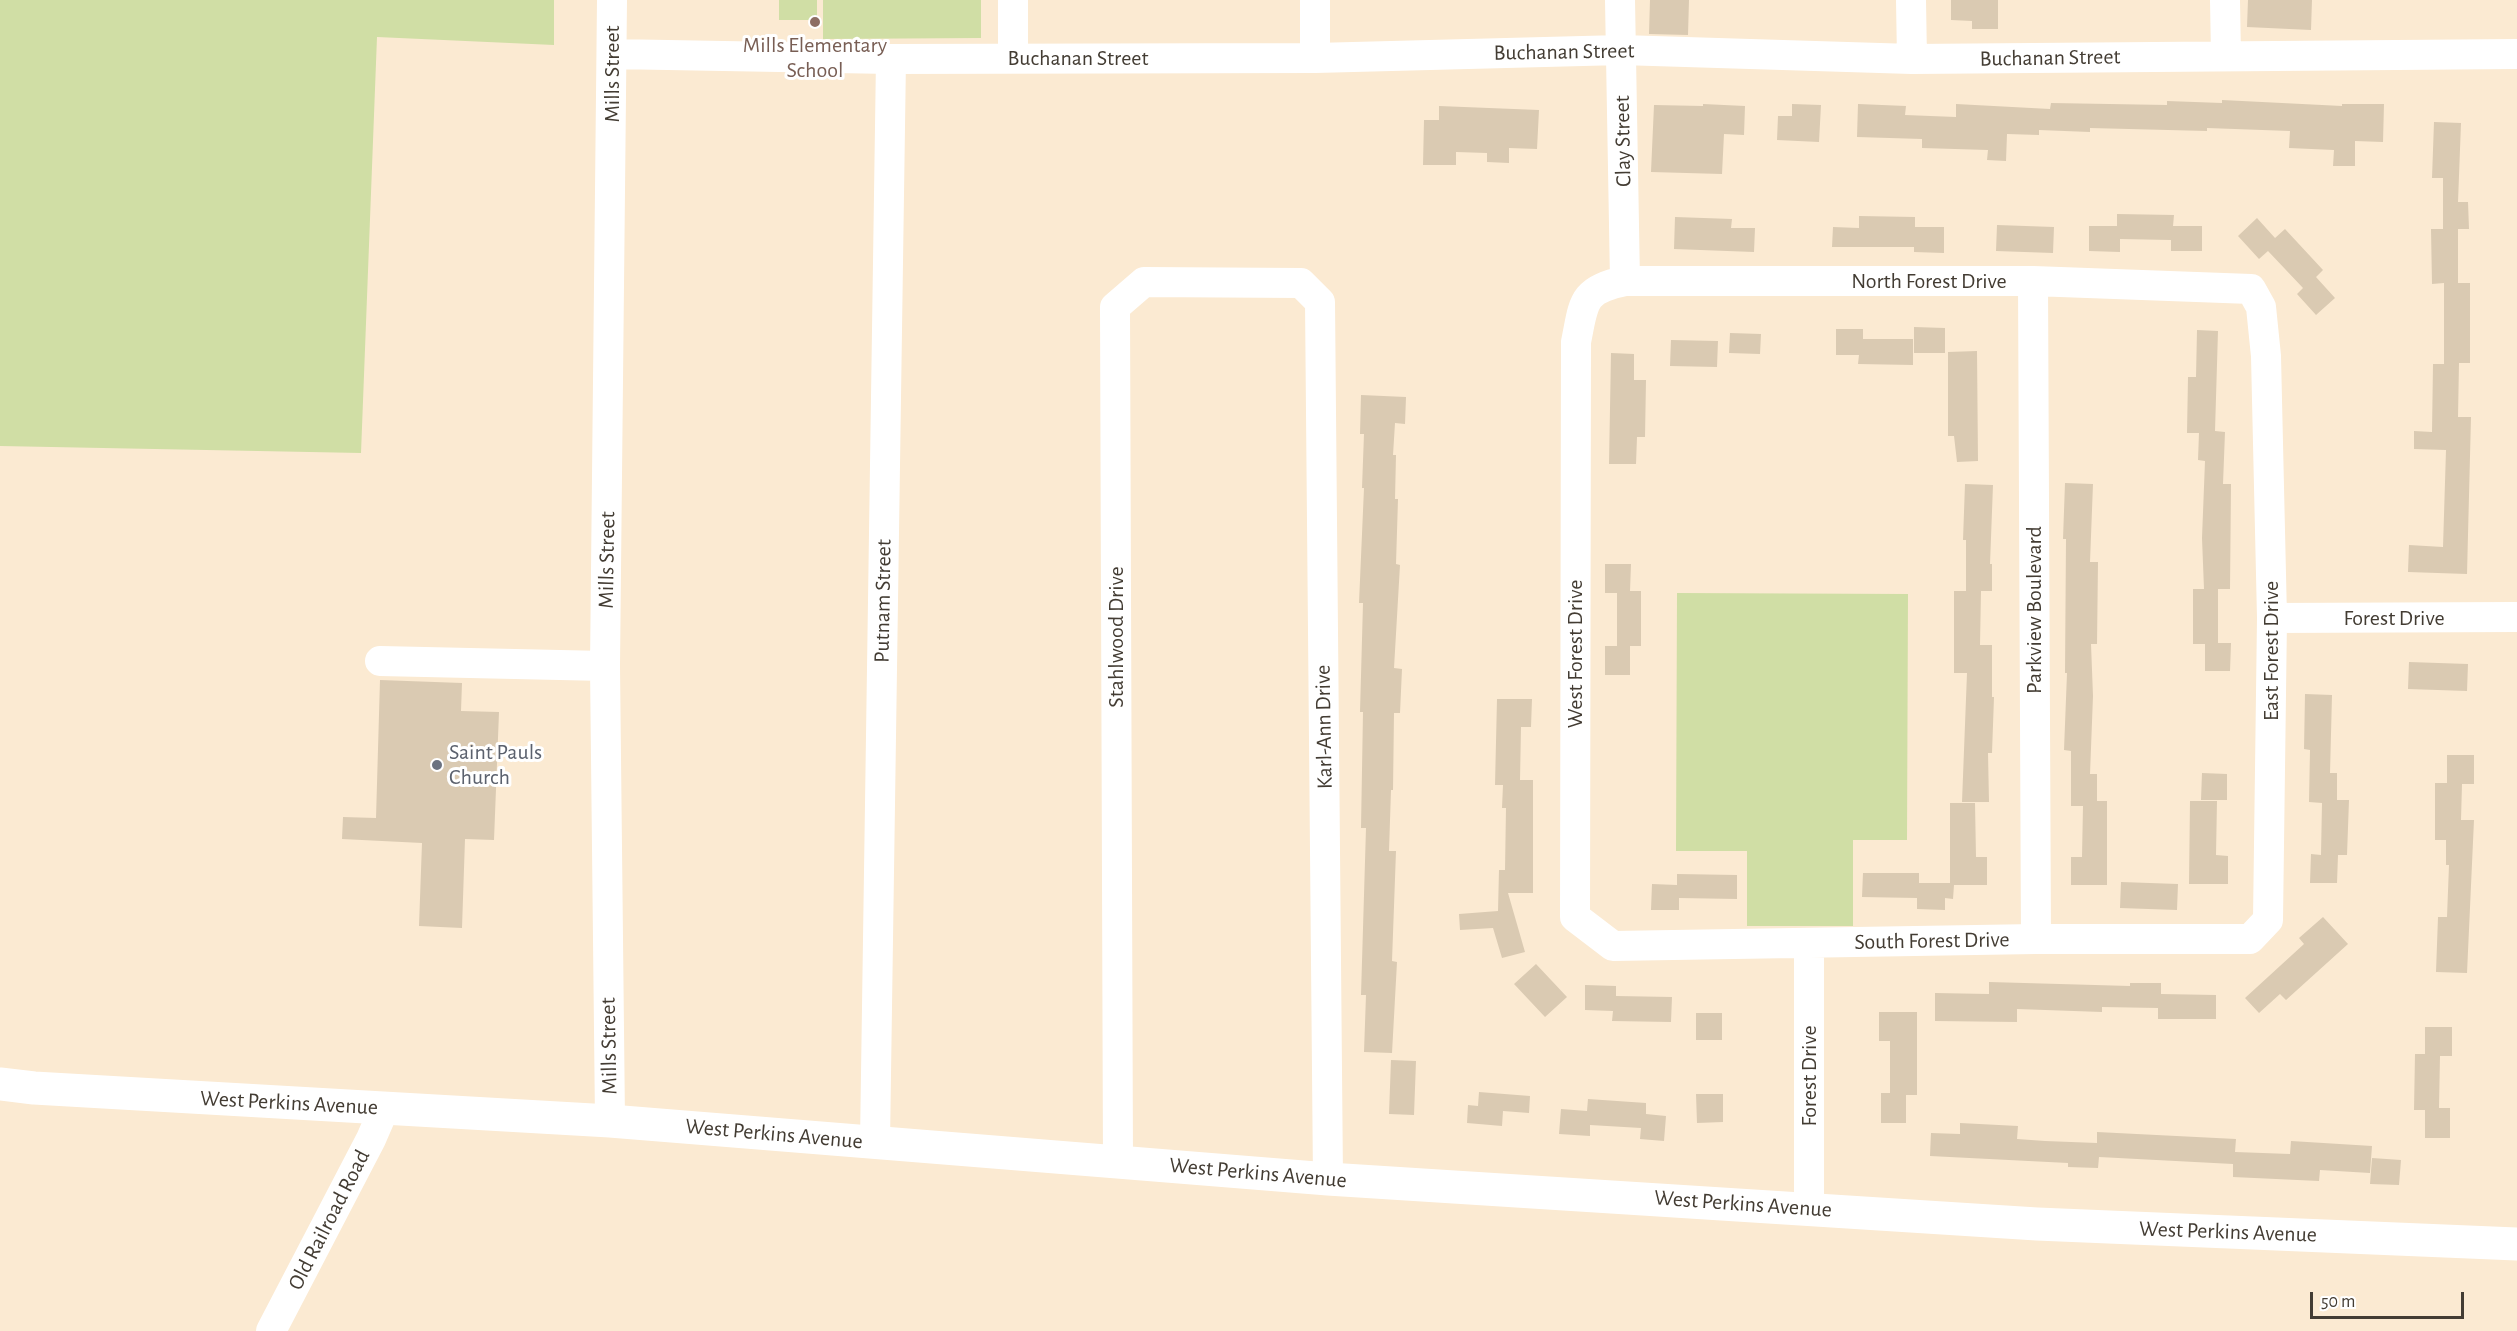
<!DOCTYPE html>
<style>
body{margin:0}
#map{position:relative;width:2517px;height:1331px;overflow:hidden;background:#fbead2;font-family:"Alegreya Sans",sans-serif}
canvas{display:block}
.scale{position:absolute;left:2310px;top:1292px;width:154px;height:27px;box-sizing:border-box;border:3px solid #433c33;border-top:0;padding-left:8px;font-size:18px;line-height:21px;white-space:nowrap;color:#433c33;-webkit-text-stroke:4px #fff;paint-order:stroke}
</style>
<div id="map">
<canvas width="2517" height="1331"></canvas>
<div class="scale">50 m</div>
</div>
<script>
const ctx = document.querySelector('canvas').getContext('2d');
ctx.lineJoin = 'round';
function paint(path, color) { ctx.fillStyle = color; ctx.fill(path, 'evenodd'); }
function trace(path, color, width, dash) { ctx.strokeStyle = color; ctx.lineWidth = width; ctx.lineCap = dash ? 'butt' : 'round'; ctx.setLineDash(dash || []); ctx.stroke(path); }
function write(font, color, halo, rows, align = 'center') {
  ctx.font = font + ' "Alegreya Sans",sans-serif'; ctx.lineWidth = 6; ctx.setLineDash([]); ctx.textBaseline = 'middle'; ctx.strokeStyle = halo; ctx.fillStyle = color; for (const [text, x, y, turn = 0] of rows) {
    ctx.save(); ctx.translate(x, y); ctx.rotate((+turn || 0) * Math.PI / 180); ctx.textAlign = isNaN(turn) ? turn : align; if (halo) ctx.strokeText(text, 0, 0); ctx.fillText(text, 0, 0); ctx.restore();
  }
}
const green = new Path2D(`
 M 0,0 L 554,0 L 554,45 L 377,37 L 361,453 L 0,446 Z
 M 779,0 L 817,0 L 817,20 L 779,20 Z
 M 823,0 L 981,0 L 981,38 L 823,39 Z
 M 1677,593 L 1908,594 L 1907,840 L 1853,840 L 1853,926 L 1747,926 L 1747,851 L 1676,851 Z`);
const building = new Path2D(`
 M 1650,0 L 1689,0 L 1688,35 L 1649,34 Z
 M 1951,0 L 1998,0 L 1998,29 L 1972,29 L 1972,21 L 1951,20 Z
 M 2248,0 L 2312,0 L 2311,30 L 2247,27 Z
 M 2222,100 L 2342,106 L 2342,104 L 2384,104 L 2383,142 L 2355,141 L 2355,166 L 2333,166 L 2334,150 L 2289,148 L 2290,131 L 2207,128 L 2207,131 L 2090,128 L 2090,132 L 2039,130 L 2039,135 L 2007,134 L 2006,161 L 1987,160 L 1988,150 L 1922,148 L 1922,139 L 1857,137 L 1858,104 L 1906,106 L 1905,115 L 1956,117 L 1956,104 L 2050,109 L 2051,103 L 2167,105 L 2167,101 L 2222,103 Z
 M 1703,104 L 1745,106 L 1744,135 L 1724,134 L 1722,174 L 1651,172 L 1654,105 L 1703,106 Z
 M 1792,104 L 1821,105 L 1819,142 L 1777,140 L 1778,116 L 1792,116 Z
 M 1439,106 L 1539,110 L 1537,149 L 1509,148 L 1509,163 L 1487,162 L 1487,153 L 1456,152 L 1456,165 L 1423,165 L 1424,120 L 1439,120 Z
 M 2434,122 L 2461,123 L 2458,202 L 2468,202 L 2469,229 L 2443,229 L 2443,178 L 2432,178 Z
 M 2117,214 L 2174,215 L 2173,226 L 2202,226 L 2202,251 L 2171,251 L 2171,240 L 2120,239 L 2120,252 L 2089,251 L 2089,226 L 2117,226 Z
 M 1859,216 L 1915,217 L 1915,227 L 1944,227 L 1944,253 L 1914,252 L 1914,247 L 1832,247 L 1833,227 L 1859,228 Z
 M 1675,217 L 1732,219 L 1731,228 L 1755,228 L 1754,252 L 1674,249 Z
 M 2257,218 L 2275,238 L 2285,229 L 2323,270 L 2316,277 L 2335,298 L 2316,315 L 2297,294 L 2303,288 L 2268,251 L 2259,259 L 2238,236 Z
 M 1997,225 L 2054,227 L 2053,253 L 1996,251 Z
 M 2431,229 L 2458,229 L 2458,283 L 2470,283 L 2470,363 L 2459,363 L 2458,417 L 2471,417 L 2467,574 L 2408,572 L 2409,545 L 2443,547 L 2446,450 L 2414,449 L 2414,431 L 2432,432 L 2433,364 L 2444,364 L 2444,283 L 2432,284 Z
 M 1914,327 L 1945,328 L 1945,353 L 1914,353 Z
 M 1836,329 L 1863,329 L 1863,339 L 1913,339 L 1913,365 L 1858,364 L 1859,355 L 1836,355 Z
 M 2197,330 L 2218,331 L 2215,431 L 2225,432 L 2223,484 L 2231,484 L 2230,589 L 2204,589 L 2202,538 L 2205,461 L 2198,460 L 2199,433 L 2187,433 L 2188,377 L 2196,377 Z
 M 1730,333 L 1761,334 L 1760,354 L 1729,353 Z
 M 1671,340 L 1718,341 L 1717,367 L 1670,366 Z
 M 1977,351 L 1978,461 L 1957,462 L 1954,436 L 1948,436 L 1948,352 Z
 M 1611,353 L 1634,354 L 1634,380 L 1646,380 L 1645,437 L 1637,437 L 1636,464 L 1609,464 Z
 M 1361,395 L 1406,397 L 1405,424 L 1395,423 L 1393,455 L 1396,455 L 1395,499 L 1398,499 L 1396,564 L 1400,565 L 1394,668 L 1402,669 L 1400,713 L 1394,713 L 1393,790 L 1391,790 L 1389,851 L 1396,851 L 1392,961 L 1397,962 L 1392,1053 L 1364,1052 L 1366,995 L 1361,995 L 1366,828 L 1361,828 L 1363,712 L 1360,712 L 1363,603 L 1359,603 L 1364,488 L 1362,488 L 1364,434 L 1360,434 Z
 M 2065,483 L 2093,484 L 2090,562 L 2098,562 L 2097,644 L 2091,644 L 2093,696 L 2090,774 L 2097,774 L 2097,801 L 2107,801 L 2107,885 L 2071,885 L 2071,857 L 2082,857 L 2083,806 L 2071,806 L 2071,751 L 2064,750 L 2067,673 L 2065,673 L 2066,539 L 2063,539 Z
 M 1965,484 L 1993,485 L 1990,564 L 1992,564 L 1992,591 L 1981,591 L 1980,645 L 1992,645 L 1992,697 L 1994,697 L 1992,753 L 1988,753 L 1989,802 L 1962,802 L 1967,673 L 1954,673 L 1954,591 L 1966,591 L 1966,540 L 1963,540 Z
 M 1605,564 L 1631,564 L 1630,591 L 1641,591 L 1641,646 L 1630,646 L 1630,675 L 1605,675 L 1605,646 L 1617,646 L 1617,593 L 1605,593 Z
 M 2193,589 L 2218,589 L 2218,643 L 2231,643 L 2230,671 L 2205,671 L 2205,644 L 2193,644 Z
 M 2409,662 L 2468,664 L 2467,691 L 2408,689 Z
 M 380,680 L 462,683 L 461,711 L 499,712 L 494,840 L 465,839 L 462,928 L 419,926 L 422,843 L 342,839 L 343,817 L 376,818 Z
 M 2305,694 L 2332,695 L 2330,773 L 2337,773 L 2337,800 L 2349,800 L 2347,855 L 2338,855 L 2337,883 L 2310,883 L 2311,854 L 2321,855 L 2322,803 L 2309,802 L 2310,750 L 2304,749 Z
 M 1497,699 L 1532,699 L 1531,727 L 1521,727 L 1520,780 L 1533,780 L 1533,893 L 1508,893 L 1525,952 L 1502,958 L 1493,928 L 1460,930 L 1459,914 L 1498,911 L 1499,870 L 1505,870 L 1506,808 L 1502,808 L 1503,785 L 1495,785 Z
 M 2447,755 L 2474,755 L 2474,784 L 2462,784 L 2461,820 L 2474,820 L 2467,973 L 2436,972 L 2438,917 L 2447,917 L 2449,865 L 2446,865 L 2446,840 L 2435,840 L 2435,783 L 2447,783 Z
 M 2202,773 L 2227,774 L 2227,800 L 2201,800 Z
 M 2190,801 L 2217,801 L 2216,855 L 2228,856 L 2228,884 L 2189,884 Z
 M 1950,803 L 1975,803 L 1976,857 L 1987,857 L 1987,885 L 1954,885 L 1953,899 L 1945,898 L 1945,910 L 1917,909 L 1917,898 L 1862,897 L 1863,873 L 1919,873 L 1919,883 L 1950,883 Z
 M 1677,874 L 1737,875 L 1737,899 L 1679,898 L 1679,910 L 1651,910 L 1652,884 L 1677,885 Z
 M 2121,882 L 2178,884 L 2177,910 L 2120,908 Z
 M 2323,917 L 2348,944 L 2286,1000 L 2280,994 L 2259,1013 L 2245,998 L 2304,944 L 2299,938 Z
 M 1536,964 L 1567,997 L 1545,1017 L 1514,984 Z
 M 1989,982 L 2130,986 L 2130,983 L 2161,983 L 2161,994 L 2216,995 L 2216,1019 L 2158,1019 L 2158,1008 L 2102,1007 L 2102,1012 L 2017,1009 L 2017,1022 L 1935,1021 L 1935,993 L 1989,994 Z
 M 1585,985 L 1616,986 L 1616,996 L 1672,997 L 1671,1022 L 1612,1021 L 1613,1011 L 1585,1010 Z
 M 1879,1012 L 1917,1012 L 1917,1095 L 1906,1095 L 1906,1123 L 1881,1123 L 1881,1093 L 1890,1093 L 1890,1041 L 1879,1041 Z
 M 1696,1013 L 1722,1013 L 1722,1040 L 1696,1040 Z
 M 2425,1027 L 2452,1027 L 2452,1056 L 2440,1056 L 2439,1108 L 2450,1108 L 2450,1138 L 2425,1138 L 2425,1110 L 2414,1110 L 2415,1054 L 2425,1054 Z
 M 1391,1060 L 1416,1061 L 1414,1115 L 1389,1114 Z
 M 1479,1092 L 1530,1096 L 1529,1113 L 1503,1111 L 1502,1126 L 1467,1123 L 1468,1105 L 1478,1106 Z
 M 1696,1094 L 1723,1094 L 1723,1122 L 1697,1123 Z
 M 1588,1099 L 1646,1103 L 1646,1114 L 1666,1116 L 1664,1141 L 1640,1139 L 1641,1128 L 1590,1125 L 1590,1136 L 1559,1134 L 1561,1109 L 1587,1111 Z
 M 1960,1123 L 2018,1126 L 2017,1139 L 2045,1141 L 2097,1143 L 2097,1132 L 2236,1139 L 2235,1152 L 2290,1154 L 2291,1141 L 2372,1146 L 2370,1173 L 2320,1170 L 2319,1181 L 2233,1177 L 2233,1164 L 2099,1157 L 2098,1168 L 2068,1167 L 2068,1163 L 1930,1156 L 1931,1133 L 1960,1134 Z
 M 2372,1158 L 2401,1160 L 2399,1185 L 2370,1184 Z`);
const minor = new Path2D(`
 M 1315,0 L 1315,58
 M 1620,0 L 1625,281
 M 1911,0 L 1912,59
 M 2225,0 L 2226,56
 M 612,54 L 891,59 L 1315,58 L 1621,50 L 1912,59 L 2517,54
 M 1013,58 L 1013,0
 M 1625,281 L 2033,281 L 2251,289 L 2261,307 L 2266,356 L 2272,618 L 2268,920 L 2250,939 L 2036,939 L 1613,946 L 1575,917 L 1576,342 C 1584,303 1581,290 1625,281 Z
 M 2033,281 L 2036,939
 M 2272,618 L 2517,617
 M 380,661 L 605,666
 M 610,1121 L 605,666 L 612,0
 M 875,1142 L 891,59
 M 1118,1162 L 1115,307 L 1144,282 L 1301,283 L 1320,302 L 1328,1179
 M 1809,1208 L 1809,944
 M 271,1331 L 371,1139 L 384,1109`);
const major = new Path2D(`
 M 0,1084 L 34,1088 L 610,1121 L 1328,1179 L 2037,1224 L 2517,1244`);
const markers = [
 [815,22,6,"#8d6e63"],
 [437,765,6,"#6b7280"]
];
const educationNames = [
 ["Mills Elementary",815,45],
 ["School",815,70]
];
const streetNames = [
 ["Buchanan Street",1564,52,-1],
 ["Buchanan Street",1078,58],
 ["Buchanan Street",2050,58,-1],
 ["Mills Street",612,74,-90],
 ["Clay Street",1623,141,-91],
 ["North Forest Drive",1929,281],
 ["Mills Street",607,560,-89],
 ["Putnam Street",883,601,-89],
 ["Parkview Boulevard",2034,610,-90],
 ["Forest Drive",2394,618],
 ["Stahlwood Drive",1116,637,-90],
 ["East Forest Drive",2271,651,-90],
 ["West Forest Drive",1575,654,-90],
 ["Karl-Ann Drive",1324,727,-91],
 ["South Forest Drive",1932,941,-1],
 ["Mills Street",609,1046,-91],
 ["Forest Drive",1809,1076,-90],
 ["West Perkins Avenue",289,1103,3],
 ["West Perkins Avenue",774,1134,5],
 ["West Perkins Avenue",1258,1173,5],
 ["West Perkins Avenue",1743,1204,4],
 ["Old Railroad Road",329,1220,-63],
 ["West Perkins Avenue",2228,1232,2]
];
const worshipNames = [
 ["Saint Pauls",449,752],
 ["Church",449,777]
];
paint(green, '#d0dea5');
paint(building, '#dacab2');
trace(minor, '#fff', 30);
trace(major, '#fff', 33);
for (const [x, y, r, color] of markers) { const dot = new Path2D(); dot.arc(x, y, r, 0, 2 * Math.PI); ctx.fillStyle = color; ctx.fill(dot); trace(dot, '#fff', 2); }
write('22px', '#785e54', '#fff', educationNames);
write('22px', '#433c33', '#fff', streetNames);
write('22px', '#5b616d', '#fff', worshipNames, 'left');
</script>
